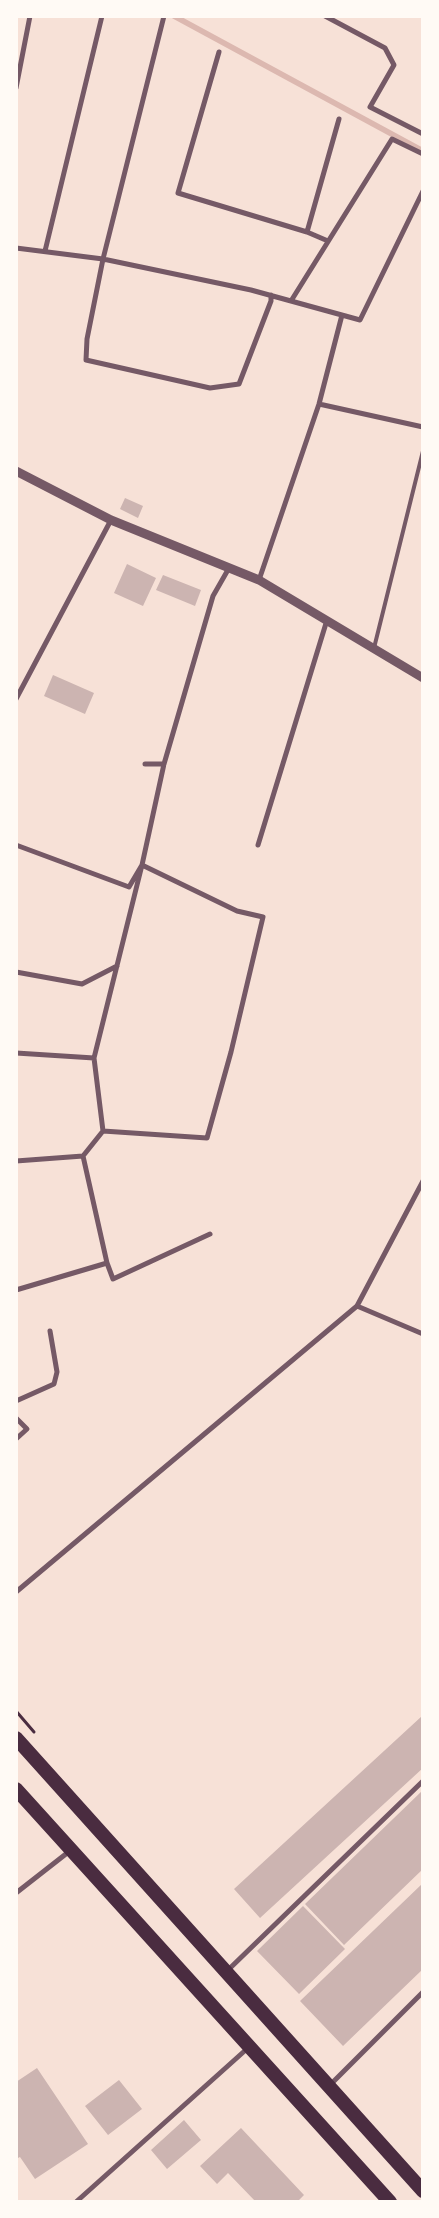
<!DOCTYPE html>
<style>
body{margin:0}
#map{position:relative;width:439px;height:2218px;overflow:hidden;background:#f7e1d7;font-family:Bitter,serif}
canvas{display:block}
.frame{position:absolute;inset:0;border:18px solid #fffaf5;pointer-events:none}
</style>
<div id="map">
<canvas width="439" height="2218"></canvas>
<div class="frame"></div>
</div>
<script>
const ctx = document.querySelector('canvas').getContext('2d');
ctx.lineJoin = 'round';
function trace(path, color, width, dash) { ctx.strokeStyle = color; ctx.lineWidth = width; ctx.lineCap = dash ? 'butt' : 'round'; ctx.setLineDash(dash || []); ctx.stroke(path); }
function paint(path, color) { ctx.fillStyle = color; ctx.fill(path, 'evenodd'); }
const stream = new Path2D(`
 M 174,16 L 423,151`);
const building = new Path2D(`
 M 125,498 L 143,506 L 138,518 L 120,509 Z
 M 127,564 L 156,578 L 143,606 L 114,593 Z
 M 163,575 L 201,590 L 195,606 L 156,590 Z
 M 53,675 L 94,693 L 85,714 L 44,696 Z
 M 422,1716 L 423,1768 L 260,1918 L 234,1889 Z
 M 423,1790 L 423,1869 L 344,1945 L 305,1904 Z
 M 423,1883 L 423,1969 L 343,2046 L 300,2001 Z
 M 303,1906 L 345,1949 L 299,1994 L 257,1951 Z
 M 37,2068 L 88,2144 L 35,2179 L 20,2157 L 16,2159 L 16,2082 Z
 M 119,2080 L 142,2109 L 108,2135 L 85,2106 Z
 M 184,2120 L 201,2140 L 167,2169 L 151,2150 Z
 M 241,2128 L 304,2195 L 297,2202 L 256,2202 L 228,2173 L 217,2184 L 200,2166 Z`);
const path = new Path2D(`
 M 16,1711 L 34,1732`);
const service = new Path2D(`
 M 374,648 L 423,451`);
const minor = new Path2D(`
 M 164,16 L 103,259 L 87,339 L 86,360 L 210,388 L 239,384 L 271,301 L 271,295
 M 325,16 L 385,48 L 394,65 L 370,107 L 423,134
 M 219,52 L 178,193 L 307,232 L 328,241
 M 16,88 L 30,16
 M 307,232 L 339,119
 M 16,248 L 103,259 L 251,290 L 360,320 L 423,191
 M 45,251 L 102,16
 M 291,301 L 392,139 L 423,154
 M 319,404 L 423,427
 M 259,580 L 319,404 L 342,315
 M 16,699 L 111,520
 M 145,764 L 164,764
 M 16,845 L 129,887 L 142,865 L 237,911 L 263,917 L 231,1052 L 207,1138 L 103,1131 L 83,1156 L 16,1161
 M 258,845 L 327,620
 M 16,972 L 82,984 L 117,966
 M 16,1053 L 94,1058
 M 103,1131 L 94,1058 L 142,865 L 164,764 L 213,596 L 229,568
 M 107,1263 L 113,1279 L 210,1234
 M 16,1290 L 107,1263 L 83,1156
 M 357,1306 L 423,1334
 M 16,1401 L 54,1384 L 57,1372 L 50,1331
 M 16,1418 L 27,1429 L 16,1439
 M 16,1592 L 357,1306 L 423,1181
 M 16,1893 L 71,1850
 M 226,1972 L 423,1781
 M 330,2085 L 423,1992
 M 76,2202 L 249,2047`);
const tertiary = new Path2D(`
 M 16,471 L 111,520 L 259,580 L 423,678`);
const trunk = new Path2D(`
 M 16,1738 L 423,2191
 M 16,1789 L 390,2202`);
trace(stream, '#dcb8b0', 5.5);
paint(building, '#ccb4b1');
trace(path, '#4a2c40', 3);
trace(service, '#755966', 4);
trace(minor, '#755966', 5);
trace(tertiary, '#755966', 9);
trace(trunk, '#4a2c40', 14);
</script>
